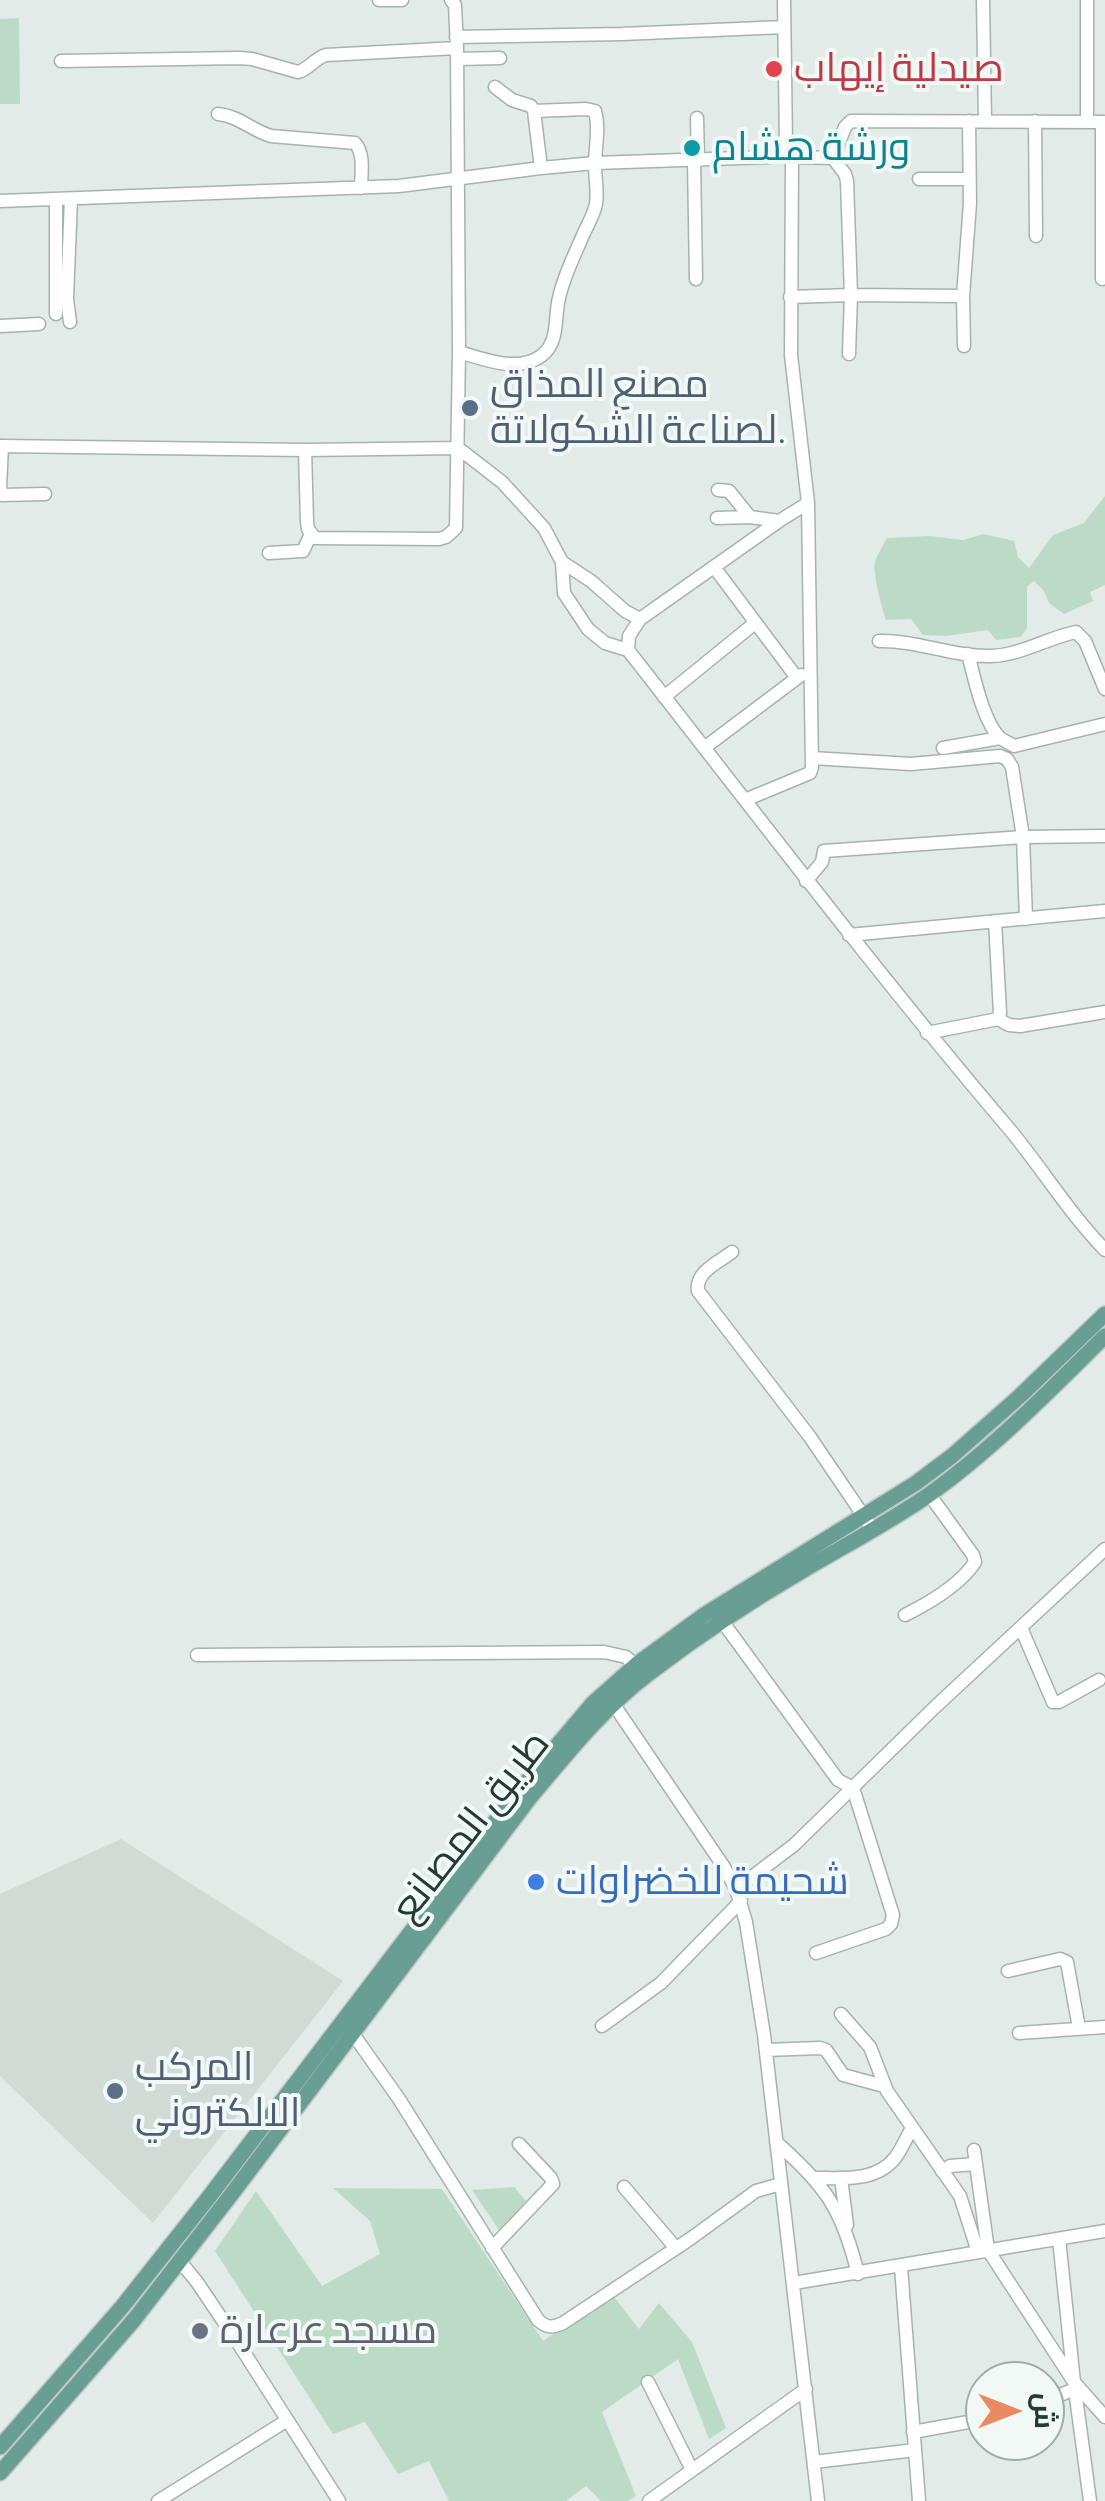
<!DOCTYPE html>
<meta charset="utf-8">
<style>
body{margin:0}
#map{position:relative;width:1105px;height:2501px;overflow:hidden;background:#e2ebe7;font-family:"Alegreya Sans",Cairo,sans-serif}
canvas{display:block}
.north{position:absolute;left:965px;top:2361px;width:100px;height:100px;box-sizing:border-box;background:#f2f8f5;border:2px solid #9faca8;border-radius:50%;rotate:90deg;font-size:28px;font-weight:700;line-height:40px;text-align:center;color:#233b35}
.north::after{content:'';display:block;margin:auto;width:35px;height:45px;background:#e98a62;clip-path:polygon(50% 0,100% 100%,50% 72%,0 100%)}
</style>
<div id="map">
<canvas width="1105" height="2501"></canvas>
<div class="north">ش</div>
</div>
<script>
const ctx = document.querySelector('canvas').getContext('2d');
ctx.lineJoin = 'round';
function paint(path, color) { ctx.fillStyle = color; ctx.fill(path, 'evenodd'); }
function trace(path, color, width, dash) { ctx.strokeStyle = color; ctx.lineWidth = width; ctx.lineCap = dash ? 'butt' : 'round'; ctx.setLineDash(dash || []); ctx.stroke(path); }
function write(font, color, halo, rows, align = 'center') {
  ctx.font = font + ' "Alegreya Sans",Cairo,sans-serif'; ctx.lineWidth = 8; ctx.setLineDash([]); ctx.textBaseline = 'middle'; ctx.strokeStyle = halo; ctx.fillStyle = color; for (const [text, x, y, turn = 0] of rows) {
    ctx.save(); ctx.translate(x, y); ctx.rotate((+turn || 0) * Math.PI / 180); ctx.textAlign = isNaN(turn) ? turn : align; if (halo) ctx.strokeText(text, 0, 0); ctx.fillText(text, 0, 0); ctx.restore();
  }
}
const built = new Path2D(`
 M 121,1839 L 343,1981 L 153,2223 L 0,2076 L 0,1894 Z`);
const green = new Path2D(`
 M 19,18 L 20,104 L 0,104 L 0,19 Z
 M 1105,496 L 1105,585 L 1090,592 L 1093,601 L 1064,614 L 1049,603 L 1044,591 L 1034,581 L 1027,587 L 1027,628 L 1021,637 L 996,640 L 988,630 L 946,636 L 923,635 L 911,619 L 886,620 C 882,608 872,572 875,561 C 878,554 883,545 887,538 L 930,536 L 963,540 L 983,534 L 1014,541 L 1018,557 L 1029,568 L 1053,535 L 1084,523 Z
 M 514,2187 L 526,2201 L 499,2230 L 472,2190 Z
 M 333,2188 L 442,2189 L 543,2341 L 611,2293 L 639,2329 L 659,2303 L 692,2342 L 726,2428 L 709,2439 L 678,2359 L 602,2412 L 636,2496 L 628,2501 L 601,2501 L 586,2486 L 566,2501 L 449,2501 L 429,2461 L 398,2474 L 365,2422 L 333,2434 L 215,2251 L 256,2191 L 322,2286 L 380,2254 L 370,2221 Z`);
const minor = new Path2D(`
 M 379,0 L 402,0
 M 983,0 L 985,121
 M 1087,0 L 1087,122
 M 456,37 L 622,34 L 784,27
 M 458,59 L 500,58
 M 61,61 L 239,58 L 252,59 L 298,72 C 309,69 315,58 326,55 L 457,48 L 455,5 L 451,0
 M 495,87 L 512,100 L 531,106 L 534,111 L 541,168
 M 218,114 C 239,116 251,130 271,136 L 355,143 C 365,154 361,174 361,188
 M 697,118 L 698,161
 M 1035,121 L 1036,236
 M 1102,122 L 1102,279
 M 780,152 L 786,144 L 784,0
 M 833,158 L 845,174 L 847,181 L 851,295 L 963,296 L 970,203 L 969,121
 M 694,161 L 696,279
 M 919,179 L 969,179
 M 56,199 L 56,314
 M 0,201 L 399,186 L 541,168 L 595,163 L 769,157 L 780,152 L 792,157 L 833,158 L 845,127 L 851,121 L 1105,122
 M 963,296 L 964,346
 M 790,297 L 851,295 L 849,354
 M 70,322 L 67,299 L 71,199
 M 0,326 L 39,324
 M 459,352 C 483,359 518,373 541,356 C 560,342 554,317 559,298 C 564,275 575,254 584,233 C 588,224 594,214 596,204 C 598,191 595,178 595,165 C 595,147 600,128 595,111 L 586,109 L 534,111
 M 0,446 L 305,450 L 458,448 L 502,482 L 544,528 L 562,562 L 591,581 L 625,611 L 640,619
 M 2,446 L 0,487 L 2,495 L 45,494
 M 305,450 L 307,522 L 308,529 L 315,538 L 439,539 L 446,537 L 456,528 L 459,352 L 457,48
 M 718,490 L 729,491 L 750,517 L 779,521 L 808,503 L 791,355 L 792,157
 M 717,518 L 750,517
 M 779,521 L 640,619 L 629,636 L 628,650 C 755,812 878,975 1011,1131 C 1043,1170 1070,1214 1105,1250
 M 269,553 L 303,551 L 311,534
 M 562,562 L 564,593 L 588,629 L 605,643 L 628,650
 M 714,567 L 797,678
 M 879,641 C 917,640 953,657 991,656 C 1021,655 1047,638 1076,632 L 1085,641 L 1105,689
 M 968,654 C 974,676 983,722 1000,738 C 1001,739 1013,745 1014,746 L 1105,724
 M 664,697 L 755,623
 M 704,748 L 801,675
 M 943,748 L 1000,738
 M 812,758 L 911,764 L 1000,756 L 1007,759 L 1012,767 L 1023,837 L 1026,919
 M 745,800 L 810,773 L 812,767 L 808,503
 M 806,881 L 822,862 L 824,851 L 1023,837 L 1105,836
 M 995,921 L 1000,1013 L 998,1019
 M 849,935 L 1105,911
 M 927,1033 L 998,1019 L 1009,1025 L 1020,1026 L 1105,1012
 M 732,1252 C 719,1262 695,1272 698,1291 L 810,1437 L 869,1524
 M 905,1615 C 929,1603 961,1584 975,1562 L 973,1555 L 929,1494
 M 722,1621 L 838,1780 L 853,1788 L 893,1915 L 891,1924 L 886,1929 L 816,1953
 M 1021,1628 L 1053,1702 L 1059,1702 L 1099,1680
 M 197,1655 L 604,1652 L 626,1657 L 641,1670
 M 614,1705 L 724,1867 L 736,1889 L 746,1922 L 764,2035 L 818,2501
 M 736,1889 L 794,1845 L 934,1708 L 1105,1549
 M 1008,1971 L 1060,1959 L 1067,1962 L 1079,2028
 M 841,2014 L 870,2047 L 887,2091 L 960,2196 L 978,2252
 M 602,2026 L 661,1983 L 741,1901
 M 1019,2033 L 1105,2027
 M 353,2034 L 399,2099 L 538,2320 C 547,2328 552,2328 563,2323 L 690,2239 L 756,2191 L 781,2184
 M 766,2050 L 820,2048 L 826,2050 L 843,2075 L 884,2086
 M 776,2142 C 826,2186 842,2209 858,2274
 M 974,2150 L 988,2250 L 1074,2382 L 1105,2417
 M 942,2171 L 950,2166 L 975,2164
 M 815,2178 C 843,2178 876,2182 895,2158 C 902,2149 906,2138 912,2128
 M 841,2178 L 847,2225
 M 624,2187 L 675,2247
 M 1059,2239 L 1074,2382 L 1090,2501
 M 492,2248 L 553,2184 L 551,2178 L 519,2144
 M 179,2260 L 197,2282 L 240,2346 L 339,2501
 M 901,2267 L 919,2501
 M 794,2283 L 1105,2231
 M 648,2382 L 692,2470
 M 1045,2401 L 1075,2389
 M 913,2432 L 985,2419
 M 814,2462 L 915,2450
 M 158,2501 L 286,2421
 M 649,2501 L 806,2389`);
const major = new Path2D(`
 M 0,2447 L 122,2307 L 209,2197 L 516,1794 L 593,1703 L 637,1664 L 704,1615 L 916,1483 L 952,1456 L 1020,1396 L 1105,1314
 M 0,2473 L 133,2321 L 234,2191 L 528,1800 C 565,1756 602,1709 648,1674 C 699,1635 752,1600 807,1568 C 848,1544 891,1521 930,1494 C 994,1448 1049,1391 1105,1336`);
const markers = [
 [774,69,10,"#e0444e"],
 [692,148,10,"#0f9aa8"],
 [470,408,10,"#5c6f8a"],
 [536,1882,10,"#3f7fe0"],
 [115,2091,10,"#5c6f8a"],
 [200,2331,10,"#6b7280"]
];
const healthNames = [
 ["صيدلية إيهاب",794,69]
];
const cultureNames = [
 ["ورشة هشام",712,148]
];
const serviceNames = [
 ["مصنع المذاق",490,385],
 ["لصناعة الشكولاتة.",490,431],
 ["المركب",135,2068],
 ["الالكتروني",135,2114]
];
const streetNames = [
 ["طريق المصانع",471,1826,-52]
];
const shopNames = [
 ["شحيمة للخضراوات",556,1882]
];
const worshipNames = [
 ["مسجد عرعارة",220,2331]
];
paint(built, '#d0dbd6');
paint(green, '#bcdbc6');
trace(minor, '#a5b3ae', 15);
trace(major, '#c1c8c6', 18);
trace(minor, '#fff', 12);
trace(major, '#699e93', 15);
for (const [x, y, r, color] of markers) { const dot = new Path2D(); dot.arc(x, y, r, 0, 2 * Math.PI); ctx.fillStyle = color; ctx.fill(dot); trace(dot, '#f2f8f5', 4); }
write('40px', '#be3a42', '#f2f8f5', healthNames, 'left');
write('40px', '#0d838f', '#f2f8f5', cultureNames, 'left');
write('40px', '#4e5e75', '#f2f8f5', serviceNames, 'left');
write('40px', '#233b35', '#f2f8f5', streetNames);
write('40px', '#366cbe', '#f2f8f5', shopNames, 'left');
write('40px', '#5b616d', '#f2f8f5', worshipNames, 'left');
</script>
